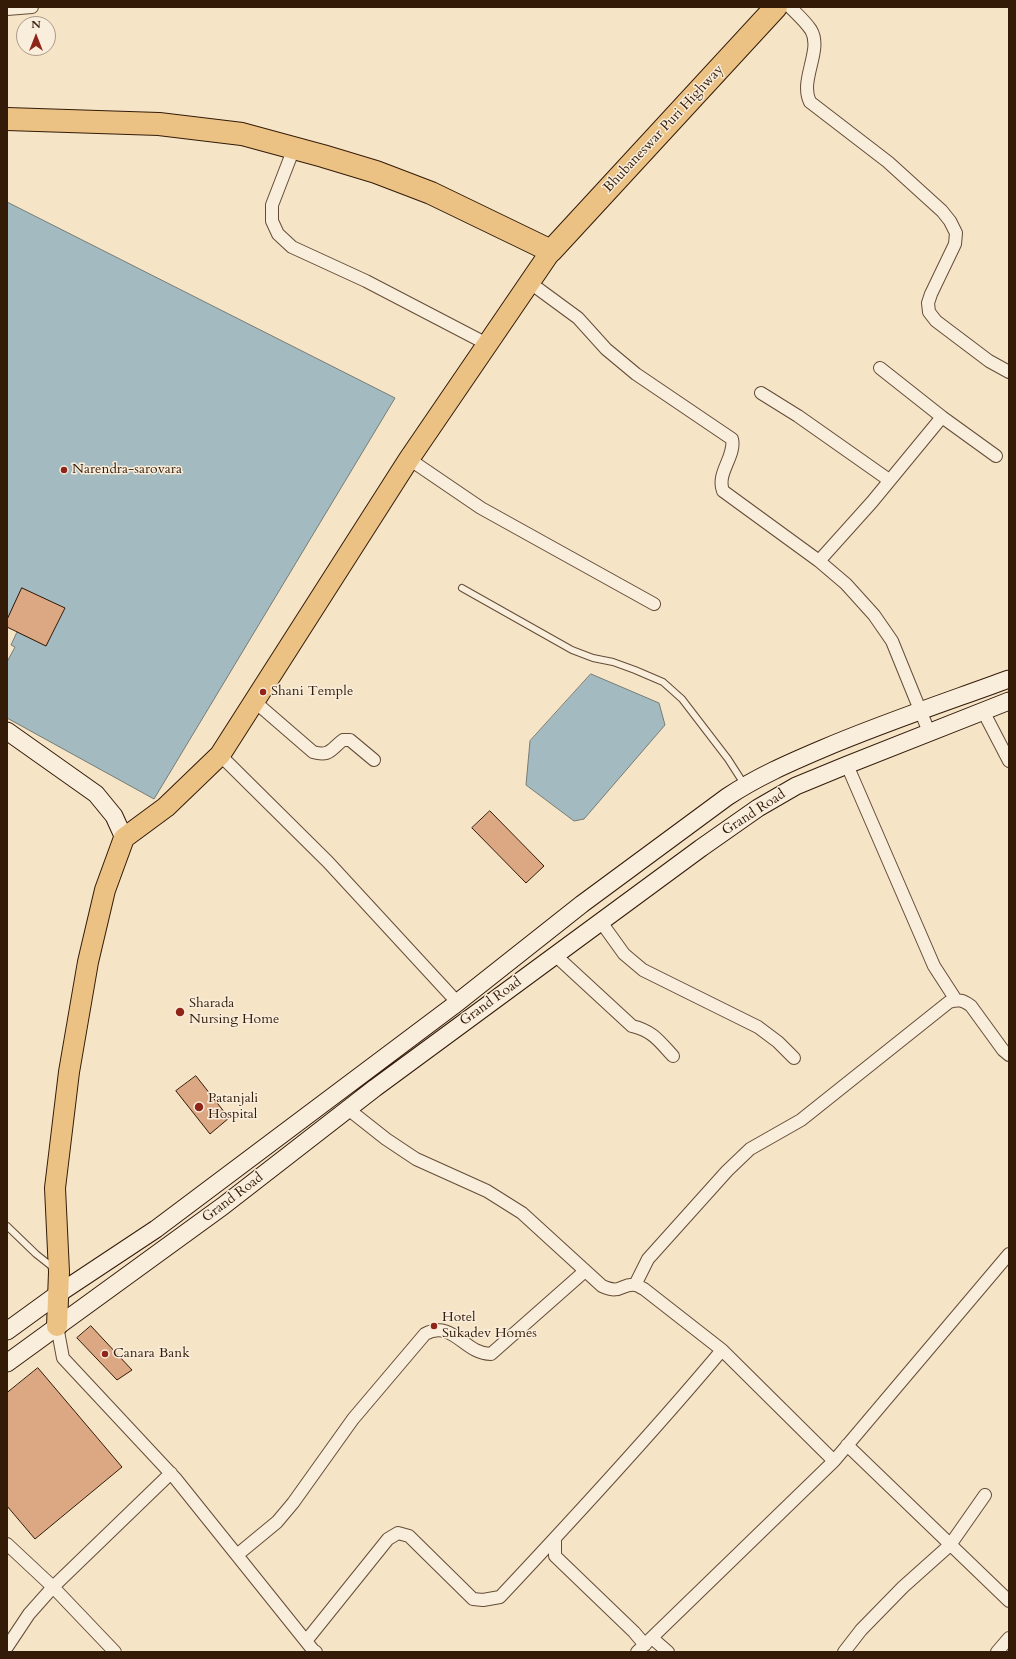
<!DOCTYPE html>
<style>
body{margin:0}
#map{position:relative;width:1016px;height:1659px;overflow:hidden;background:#f6e4c7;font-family:Cardo,serif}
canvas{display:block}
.frame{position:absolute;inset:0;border:8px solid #331b08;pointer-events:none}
.north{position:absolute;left:16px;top:16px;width:40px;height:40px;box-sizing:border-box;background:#f9eddb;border:1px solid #aa9987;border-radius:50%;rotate:0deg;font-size:11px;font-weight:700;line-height:16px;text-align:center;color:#331b08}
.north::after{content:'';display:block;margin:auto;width:14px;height:18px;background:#8f2418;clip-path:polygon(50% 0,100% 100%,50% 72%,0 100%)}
</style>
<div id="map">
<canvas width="1016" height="1659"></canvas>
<div class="frame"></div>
<div class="north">N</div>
</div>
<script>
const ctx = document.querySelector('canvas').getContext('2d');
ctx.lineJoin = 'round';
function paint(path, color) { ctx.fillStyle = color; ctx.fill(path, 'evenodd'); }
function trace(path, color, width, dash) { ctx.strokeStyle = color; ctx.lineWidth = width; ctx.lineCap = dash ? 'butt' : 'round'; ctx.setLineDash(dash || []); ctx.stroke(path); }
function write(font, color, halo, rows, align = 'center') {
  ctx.font = font + ' Cardo,serif'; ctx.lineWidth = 3; ctx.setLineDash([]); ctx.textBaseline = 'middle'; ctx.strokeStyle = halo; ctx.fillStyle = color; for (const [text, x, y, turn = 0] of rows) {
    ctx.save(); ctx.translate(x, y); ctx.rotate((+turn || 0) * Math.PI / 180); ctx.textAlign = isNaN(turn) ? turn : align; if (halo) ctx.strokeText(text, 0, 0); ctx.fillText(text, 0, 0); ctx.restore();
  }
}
const water = new Path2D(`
 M 7,202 L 395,398 L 154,799 L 7,718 L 7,662 L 15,647 L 11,645 L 17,632 L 46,646 L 64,608 L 22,588 L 7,620 Z
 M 591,674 L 659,703 L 665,725 L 584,819 L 574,821 L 526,785 L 530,741 Z`);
const building = new Path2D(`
 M 22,588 L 65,608 L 46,646 L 7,627 L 7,620 Z
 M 490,811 L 544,866 L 526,883 L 472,828 Z
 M 196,1076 L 229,1118 L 210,1134 L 176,1091 Z
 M 91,1326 L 132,1370 L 117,1380 L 77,1338 Z
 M 38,1368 L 122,1467 L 35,1539 L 7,1506 L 7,1393 Z`);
const lane = new Path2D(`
 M 462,588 L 572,650 L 593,658 L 613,662 L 635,670 L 663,682 L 682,699 L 728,759 L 744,784
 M 7,1226 L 36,1254 L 55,1269`);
const street = new Path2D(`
 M 790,7 C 797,14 805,21 811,30 C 823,50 799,80 810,102 L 888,162 L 942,211 L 950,221 L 956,233 L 955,244 L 931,294 L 928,303 L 929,312 L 936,321 L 989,361 L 1009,372
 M 7,9 L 32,7
 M 294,148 L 272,205 L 272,221 L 278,234 L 292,247 L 366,281 L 487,344
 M 529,282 L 578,318 L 606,349 L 636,374 L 732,439 C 736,456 716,473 723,491 L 819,561 L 846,584 L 874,615 L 892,641 L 929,732
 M 880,368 L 942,417 L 996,456
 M 761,393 L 798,416 L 889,480
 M 409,459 L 481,508 L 654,604
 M 819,561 L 872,502 L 942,417
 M 254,701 L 313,752 C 330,757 331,749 343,740 L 350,740 L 374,760
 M 983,711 L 1009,761
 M 220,755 L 328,862 L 457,1002
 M 847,765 L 934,966 L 956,1000
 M 601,922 L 624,954 L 643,970 L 758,1027 L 778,1042 L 794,1058
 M 555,955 L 632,1026 C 653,1031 659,1041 673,1056
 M 348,1109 L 386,1139 L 416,1159 L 487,1191 L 522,1213 L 602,1286 C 622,1295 621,1283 635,1285 C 638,1285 641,1288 644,1289 L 722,1350 L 834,1461
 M 635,1285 L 648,1259 L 727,1171 L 750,1149 L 801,1120 L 949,1002 C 959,999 963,1000 971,1006 L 1003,1050 L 1009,1055
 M 57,1326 L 63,1358 L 175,1478 L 313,1650 L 316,1652
 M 847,1445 L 1009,1601
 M 555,1539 L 555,1556 L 634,1632 L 645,1645
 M 7,1544 L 53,1587 L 115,1652
 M 237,1555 L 277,1522 L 293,1503 L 353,1419 L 425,1334 C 453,1319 464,1354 491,1354 L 585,1271
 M 652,1638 L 668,1652
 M 306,1641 L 388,1539 L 398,1533 L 409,1536 L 473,1599 L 483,1600 L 500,1597 C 576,1516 651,1435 722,1350
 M 7,1647 L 29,1614 L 53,1587 L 171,1473
 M 637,1652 L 834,1461 L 1009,1254
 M 844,1652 L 861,1630 L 903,1587 L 950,1545 L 985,1495
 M 997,1652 L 1009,1638`);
const secondary = new Path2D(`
 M 7,731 L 96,794 L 114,816 L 124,838
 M 7,1331 L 58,1294 L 156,1229 L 453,1006 L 582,904 L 727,797 C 757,777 789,763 822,749 C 883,723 946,702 1009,679
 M 7,1363 L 223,1206 L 375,1088 L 701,848 L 758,808 L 796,786 L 847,765 L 1009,701`);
const primary = new Path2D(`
 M 57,1326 L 59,1272 L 55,1188 L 69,1072 L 88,962 L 105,890 L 124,838 L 166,807 L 220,755 L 409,459 L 551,251`);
const highway = new Path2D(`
 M 7,119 L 159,124 L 242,134 L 323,156 L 376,172 L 431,193 L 551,251 L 776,7`);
const markers = [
 [64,470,4,"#8f2418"],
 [263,692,4,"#8f2418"],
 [180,1012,5,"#8f2418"],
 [199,1107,5,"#8f2418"],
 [434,1326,4,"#8f2418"],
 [105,1354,4,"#8f2418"]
];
const streetNames = [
 ["Bhubaneswar Puri Highway",664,129,-47],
 ["Grand Road",754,813,-33],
 ["Grand Road",491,1002,-36],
 ["Grand Road",233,1198,-37]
];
const poiNames = [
 ["Narendra-sarovara",72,470],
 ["Shani Temple",271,692],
 ["Sharada",189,1004],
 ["Nursing Home",189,1020],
 ["Patanjali",208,1099],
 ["Hospital",208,1115],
 ["Hotel",442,1318],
 ["Sukadev Homes",442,1334],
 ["Canara Bank",113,1354]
];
paint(water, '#a3bbc0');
trace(water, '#767b76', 1);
paint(building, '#dca884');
trace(building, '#331b08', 1);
trace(lane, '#644d38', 8);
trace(street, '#644d38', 14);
trace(secondary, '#331b08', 19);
trace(primary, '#331b08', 22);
trace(highway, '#331b08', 24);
trace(lane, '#f9eddb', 6);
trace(street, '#f9eddb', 12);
trace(secondary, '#f9eddb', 17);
trace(primary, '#ebc284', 20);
trace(highway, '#ebc284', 22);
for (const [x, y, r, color] of markers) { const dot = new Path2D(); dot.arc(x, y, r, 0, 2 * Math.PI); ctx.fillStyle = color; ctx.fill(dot); trace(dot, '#f9eddb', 1.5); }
write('14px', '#331b08', '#f9eddb', streetNames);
write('14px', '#331b08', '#f9eddb', poiNames, 'left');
</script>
